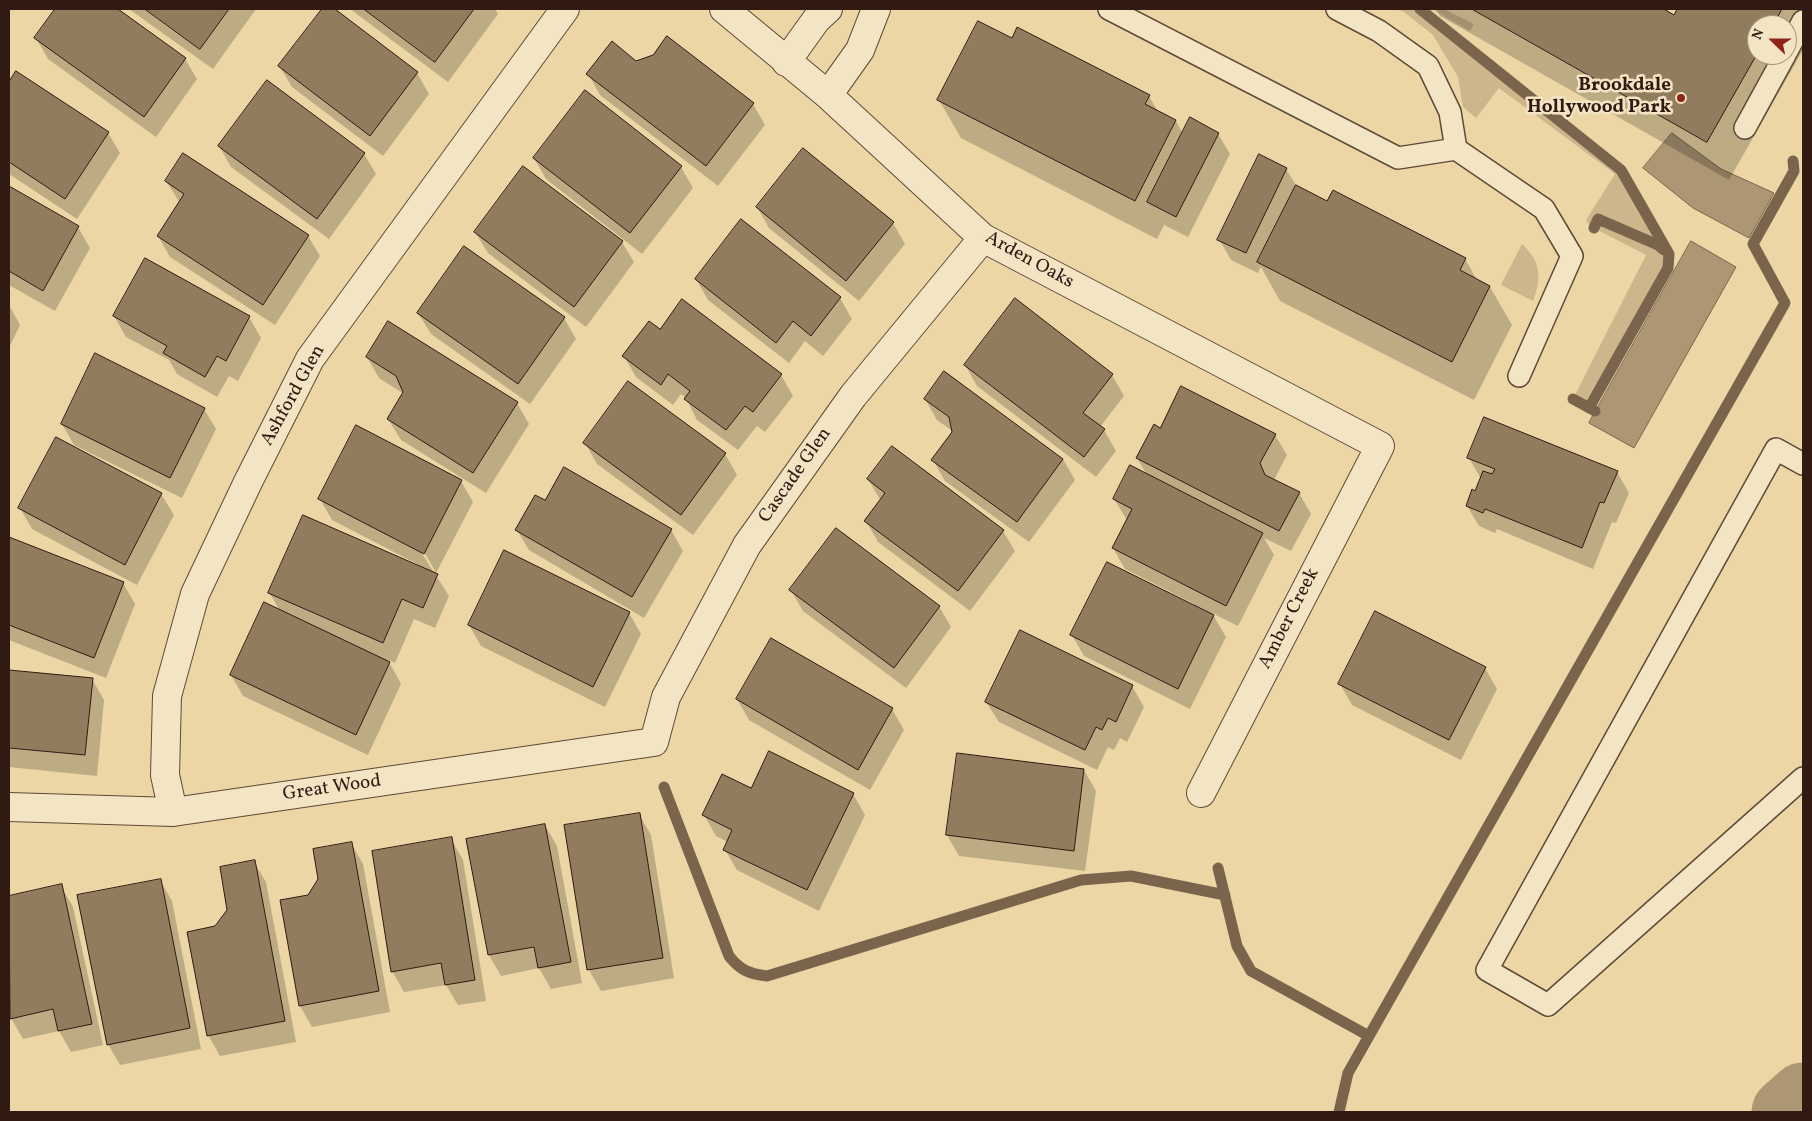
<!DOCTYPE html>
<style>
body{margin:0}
#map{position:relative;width:1812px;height:1121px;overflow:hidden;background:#edd6a5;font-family:Vollkorn,serif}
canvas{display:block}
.frame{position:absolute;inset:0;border:10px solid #301a12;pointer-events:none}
.north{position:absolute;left:1747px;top:15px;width:50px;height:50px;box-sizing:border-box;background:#f3e4c4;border:1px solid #a5937d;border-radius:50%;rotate:292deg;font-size:14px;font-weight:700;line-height:20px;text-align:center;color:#301a12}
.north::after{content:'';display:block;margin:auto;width:18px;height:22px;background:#8f2418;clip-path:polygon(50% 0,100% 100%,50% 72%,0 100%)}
</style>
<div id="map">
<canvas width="1812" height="1121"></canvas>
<div class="frame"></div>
<div class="north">N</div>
</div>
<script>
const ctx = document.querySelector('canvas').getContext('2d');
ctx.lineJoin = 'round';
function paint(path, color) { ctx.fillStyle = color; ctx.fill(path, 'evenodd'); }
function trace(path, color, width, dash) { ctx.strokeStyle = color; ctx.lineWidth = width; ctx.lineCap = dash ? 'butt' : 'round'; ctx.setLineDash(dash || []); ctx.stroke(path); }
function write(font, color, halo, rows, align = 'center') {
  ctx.font = font + ' Vollkorn,serif'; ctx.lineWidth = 5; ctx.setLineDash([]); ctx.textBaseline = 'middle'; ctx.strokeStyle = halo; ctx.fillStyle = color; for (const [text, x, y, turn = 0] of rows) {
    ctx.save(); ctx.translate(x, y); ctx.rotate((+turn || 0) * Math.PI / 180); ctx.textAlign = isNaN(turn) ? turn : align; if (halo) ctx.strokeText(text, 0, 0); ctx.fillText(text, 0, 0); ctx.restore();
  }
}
const green = new Path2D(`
 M 1394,9 L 1414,9 L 1619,173 L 1664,252 L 1664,268 L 1586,401 L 1575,395 L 1646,255 L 1590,226 L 1586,220 L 1588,217 L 1615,174 L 1499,88 L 1476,118 L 1463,107 L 1458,77 L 1433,35 L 1404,12 Z
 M 1431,9 L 1447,9 L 1446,10 L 1474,24 L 1470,31 Z
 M 1522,244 C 1541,262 1542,277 1533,301 L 1501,285 Z`);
const water = new Path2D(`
 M 1672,133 L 1721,169 L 1774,193 L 1749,238 L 1693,208 L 1643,168 Z
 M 1691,241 L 1736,267 L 1634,448 L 1589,423 Z`);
const shadow = new Path2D(`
 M 57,9 L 116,9 L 185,59 L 197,79 L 156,137 L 48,59 L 36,38 Z
 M 129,9 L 256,9 L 213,69 Z
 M 324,9 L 333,9 L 417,73 L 429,94 L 383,156 L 292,87 L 280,67 Z
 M 350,9 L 495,9 L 498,14 L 448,82 Z
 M 1436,9 L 1661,9 L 1675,16 L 1679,9 L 1803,9 L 1803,50 L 1729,180 L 1440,16 ZM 1757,25 L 1787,25 L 1787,55 L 1757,55 Z
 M 1012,40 L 1149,96 L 1158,112 L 1176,121 L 1183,134 L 1218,134 L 1230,154 L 1188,237 L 1164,225 L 1157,239 L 961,138 L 939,100 Z
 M 636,62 L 753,104 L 765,125 L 718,186 L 600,95 L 588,74 Z
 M 16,73 L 108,133 L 120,153 L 77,219 L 9,174 L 9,84 Z
 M 585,92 L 681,167 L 693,188 L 642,254 L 546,179 L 534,158 Z
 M 219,146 L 364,154 L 376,174 L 329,239 L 231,167 Z
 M 1286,169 L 1297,187 L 1328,202 L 1465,259 L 1477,280 L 1490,287 L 1512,325 L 1474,400 L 1280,301 L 1261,267 L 1258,273 L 1231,260 L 1219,239 Z
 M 166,181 L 308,236 L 320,256 L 275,325 L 170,257 L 158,236 L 180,203 Z
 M 9,187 L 78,227 L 90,248 L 55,311 L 9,285 Z
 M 757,207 L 893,223 L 905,244 L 859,301 L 769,228 Z
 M 475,232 L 622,242 L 634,262 L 586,327 L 488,253 Z
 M 696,279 L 840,298 L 852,319 L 823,356 L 805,341 L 789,363 L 708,300 Z
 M 1016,300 L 1112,375 L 1124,396 L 1100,427 L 1104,430 L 1116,451 L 1096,477 L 977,386 L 965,365 Z
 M 9,305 L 20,325 L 9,348 Z
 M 418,313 L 564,318 L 576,339 L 530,404 L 431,334 Z
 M 114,316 L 249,317 L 261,338 L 238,381 L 229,376 L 217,397 L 177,374 L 169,360 L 126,337 Z
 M 660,331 L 781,375 L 793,396 L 765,432 L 757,426 L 738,450 L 697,420 L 686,398 L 681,394 L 673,405 L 636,377 L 624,356 Z
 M 367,357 L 517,403 L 529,424 L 486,493 L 401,440 L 388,419 L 404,394 L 379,378 Z
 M 628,383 L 725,454 L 737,475 L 693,535 L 597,464 L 585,443 Z
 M 925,399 L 1063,459 L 1075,480 L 1029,542 L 945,481 L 933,460 L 954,432 L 937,420 Z
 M 204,409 L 216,429 L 182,498 L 74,445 L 62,424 Z
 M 1161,429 L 1275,435 L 1287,455 L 1274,480 L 1299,493 L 1311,514 L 1291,551 L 1264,538 L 1274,555 L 1238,626 L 1212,613 L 1226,637 L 1190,709 L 1084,656 L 1072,635 L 1193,606 L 1194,604 L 1125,569 L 1113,548 L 1127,520 L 1114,499 L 1147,475 L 1137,458 Z
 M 56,439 L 161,494 L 174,515 L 137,585 L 32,529 L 20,508 Z
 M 1469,458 L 1617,472 L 1629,493 L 1616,523 L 1612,522 L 1593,569 L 1497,529 L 1495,533 L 1479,526 L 1467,506 L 1476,492 L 1481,479 Z
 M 868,479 L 1003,531 L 1015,551 L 970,611 L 878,542 L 866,521 L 881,501 Z
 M 461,481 L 473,502 L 436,573 L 422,548 L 419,549 L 449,596 L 435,628 L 414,619 L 395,663 L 388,660 L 401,684 L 368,755 L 243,696 L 231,675 L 280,611 L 269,592 L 419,567 L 419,565 L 332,520 L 320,499 Z
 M 546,502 L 671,530 L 683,551 L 644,618 L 529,550 L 517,530 Z
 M 9,538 L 123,583 L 135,604 L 106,678 L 9,640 Z
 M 791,590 L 939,606 L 951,627 L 906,688 L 803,611 Z
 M 629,613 L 641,634 L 605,707 L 481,646 L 469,625 Z
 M 1485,668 L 1497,689 L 1461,760 L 1352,705 L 1340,684 Z
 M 9,671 L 92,679 L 104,700 L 97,776 L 9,767 Z
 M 1132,686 L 1144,707 L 1127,742 L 1120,738 L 1114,750 L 1108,747 L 1097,770 L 999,722 L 986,702 Z
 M 737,699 L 892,709 L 904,730 L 870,790 L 749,720 Z
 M 1084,770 L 1096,791 L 1085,871 L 959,856 L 947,835 Z
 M 751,790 L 853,794 L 865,815 L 819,911 L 737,870 L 725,850 L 728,842 L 716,836 L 704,815 Z
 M 639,814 L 651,835 L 674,978 L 601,991 L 589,970 Z
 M 545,825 L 557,846 L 582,983 L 551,989 L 539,968 L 501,976 L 489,955 L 468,840 Z
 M 451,839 L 463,860 L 486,1001 L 458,1005 L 446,985 L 404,992 L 392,971 Z
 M 351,843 L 363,864 L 390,1012 L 312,1027 L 300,1006 L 281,901 L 308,896 Z
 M 254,862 L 266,882 L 296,1042 L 220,1056 L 208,1035 L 216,927 L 229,911 Z
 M 160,880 L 172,901 L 201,1049 L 120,1065 L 108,1044 Z
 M 61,886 L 73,907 L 103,1045 L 71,1052 L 59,1031 L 23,1039 L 11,1018 L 9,1007 L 9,897 Z`);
const stream = new Path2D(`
 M 1420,9 L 1621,170 L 1669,254 L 1668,268 L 1589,408
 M 1594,228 L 1598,219 L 1658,245 L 1664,250
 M 1573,399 L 1595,411
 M 664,787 L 729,956 C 740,970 749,974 767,976 L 1081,880 L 1131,876 L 1225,895
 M 1218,868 L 1237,946 L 1251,971 L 1369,1036
 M 1339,1112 L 1348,1073 L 1785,303 L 1753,244 L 1794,171 L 1793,161`);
const river = new Path2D(`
 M 1786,1112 L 1803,1097`);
const building = new Path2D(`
 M 55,9 L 118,9 L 186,58 L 144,117 L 34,38 Z
 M 145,9 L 229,9 L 200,49 Z
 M 322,9 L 335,9 L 418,72 L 370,136 L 278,66 Z
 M 364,9 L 474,9 L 435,62 Z
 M 1472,9 L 1664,9 L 1674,15 L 1677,9 L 1782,9 L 1773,25 L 1757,25 L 1757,54 L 1707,142 Z
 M 978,21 L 1012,38 L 1017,27 L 1150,95 L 1145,104 L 1176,120 L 1135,201 L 937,100 Z
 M 667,36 L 754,103 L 706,166 L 586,74 L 612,41 L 636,61 L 653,55 Z
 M 16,71 L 109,132 L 65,199 L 9,162 L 9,82 Z
 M 267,80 L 365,153 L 317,219 L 218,146 Z
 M 585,90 L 682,166 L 630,233 L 533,158 Z
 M 1190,117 L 1219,133 L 1176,217 L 1147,202 Z
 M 803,148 L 894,222 L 846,281 L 756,207 Z
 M 183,153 L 309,235 L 263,305 L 157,236 L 184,194 L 165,181 Z
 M 1259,154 L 1287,168 L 1246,253 L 1217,240 Z
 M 523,166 L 623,241 L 574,307 L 474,232 Z
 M 1296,185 L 1327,201 L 1333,190 L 1466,258 L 1460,270 L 1490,286 L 1452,362 L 1257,262 Z
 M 9,186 L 79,226 L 43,291 L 9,271 Z
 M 741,219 L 841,297 L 811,336 L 793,321 L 776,343 L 695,279 Z
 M 464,246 L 565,317 L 518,384 L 417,313 Z
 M 145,258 L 250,316 L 226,361 L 217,356 L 205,377 L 163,353 L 167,346 L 113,316 Z
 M 1015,298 L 1113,374 L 1083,413 L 1105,429 L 1084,457 L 964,365 Z
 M 682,299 L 782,374 L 753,412 L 745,406 L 726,430 L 684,399 L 690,391 L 668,374 L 661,385 L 622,356 L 649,321 L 660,329 Z
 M 388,321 L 518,402 L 473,473 L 387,419 L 403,392 L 396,376 L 366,357 Z
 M 95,353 L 205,408 L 170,478 L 61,424 Z
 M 944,371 L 1063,459 L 1017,522 L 931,460 L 952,432 L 949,417 L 924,399 Z
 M 628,381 L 726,453 L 681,515 L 583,443 Z
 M 1181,386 L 1276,434 L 1260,463 L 1265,475 L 1300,492 L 1279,531 L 1136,458 L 1154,424 L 1160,428 Z
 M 1484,417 L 1618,471 L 1604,503 L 1600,502 L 1582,548 L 1485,509 L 1483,513 L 1466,506 L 1472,489 L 1475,491 L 1483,471 L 1492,474 L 1495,469 L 1467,458 Z
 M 356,425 L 462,480 L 424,554 L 318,499 Z
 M 56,437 L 162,493 L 125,565 L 18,508 Z
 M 892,446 L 1004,530 L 958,591 L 864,521 L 885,493 L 867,479 Z
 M 1130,465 L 1263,533 L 1226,606 L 1112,548 L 1132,509 L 1113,499 Z
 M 564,467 L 672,529 L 632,597 L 515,530 L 535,495 L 545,500 Z
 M 303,515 L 438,574 L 423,608 L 402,599 L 383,643 L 268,593 Z
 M 836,528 L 940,606 L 894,668 L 789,590 Z
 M 9,537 L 124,582 L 94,658 L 9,625 Z
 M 504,550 L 630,612 L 593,687 L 468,625 Z
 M 1107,562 L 1214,615 L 1178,689 L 1070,635 Z
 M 264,602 L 390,662 L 356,735 L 230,675 Z
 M 1375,611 L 1486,667 L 1449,740 L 1338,684 Z
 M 1020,630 L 1133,685 L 1116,722 L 1108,718 L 1102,730 L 1096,727 L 1085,750 L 985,702 Z
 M 771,638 L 893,708 L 858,770 L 736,699 Z
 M 9,670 L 93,678 L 85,755 L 9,748 Z
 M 769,751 L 854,793 L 807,890 L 723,850 L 732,830 L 702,815 L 722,774 L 751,788 Z
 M 957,753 L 1084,769 L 1074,851 L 946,835 Z
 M 640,813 L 663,958 L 587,970 L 564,825 Z
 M 545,824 L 571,962 L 538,968 L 534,947 L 488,955 L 466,839 Z
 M 452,837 L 475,980 L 445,985 L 441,963 L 391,972 L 372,851 Z
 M 352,842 L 379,991 L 299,1006 L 280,900 L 308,895 L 318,879 L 313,849 Z
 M 255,860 L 285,1021 L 207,1036 L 187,932 L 215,926 L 227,910 L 220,867 Z
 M 161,879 L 190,1028 L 107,1045 L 77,895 Z
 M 62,884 L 92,1024 L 58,1031 L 53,1009 L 10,1019 L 9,896 Z`);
const service = new Path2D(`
 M 1109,9 L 1398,158 L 1456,149
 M 1337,9 L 1379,31 L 1428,66 L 1450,112 L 1456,149 L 1544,209 L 1572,256 L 1519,376
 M 1787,51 L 1803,21
 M 1745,128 L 1785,55
 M 1803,464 L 1776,449 L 1487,970 L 1548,1005 L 1803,778`);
const minor = new Path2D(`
 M 724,9 L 828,95 L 983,238 L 1380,446 L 1201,793
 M 786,62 L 816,20 L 828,9
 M 828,95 L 860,50 L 876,9
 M 9,807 L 173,812 L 654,742 L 666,697 L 747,545 L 853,396 L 983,238
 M 173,812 L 165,775 L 167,696 L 195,594 L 248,482 L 310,359 L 565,9`);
const markers = [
 [1681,98,5,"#8f2418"]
];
const poiNames = [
 ["Brookdale",1671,87],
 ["Hollywood Park",1671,109]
];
const streetNames = [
 ["Arden Oaks",1029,261,29],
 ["Ashford Glen",294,396,-61],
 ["Cascade Glen",796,476,-55],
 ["Amber Creek",1290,619,-63],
 ["Great Wood",332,789,-8]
];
paint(green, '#cdb68c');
paint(water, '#ad9673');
trace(water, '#7b644c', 1);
paint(shadow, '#0003');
trace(stream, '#7b644c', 11);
trace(river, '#ad9673', 69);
paint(building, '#927c5e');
trace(building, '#301a12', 1);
trace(service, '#5f4937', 24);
trace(minor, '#5f4937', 30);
trace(service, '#f3e4c4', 21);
trace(minor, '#f3e4c4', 28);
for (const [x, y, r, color] of markers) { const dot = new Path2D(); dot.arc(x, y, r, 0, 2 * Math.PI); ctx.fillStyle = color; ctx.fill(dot); trace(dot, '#f3e4c4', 2); }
write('bold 19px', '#301a12', '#f3e4c4', poiNames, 'right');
write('19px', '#301a12', '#f3e4c4', streetNames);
</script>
